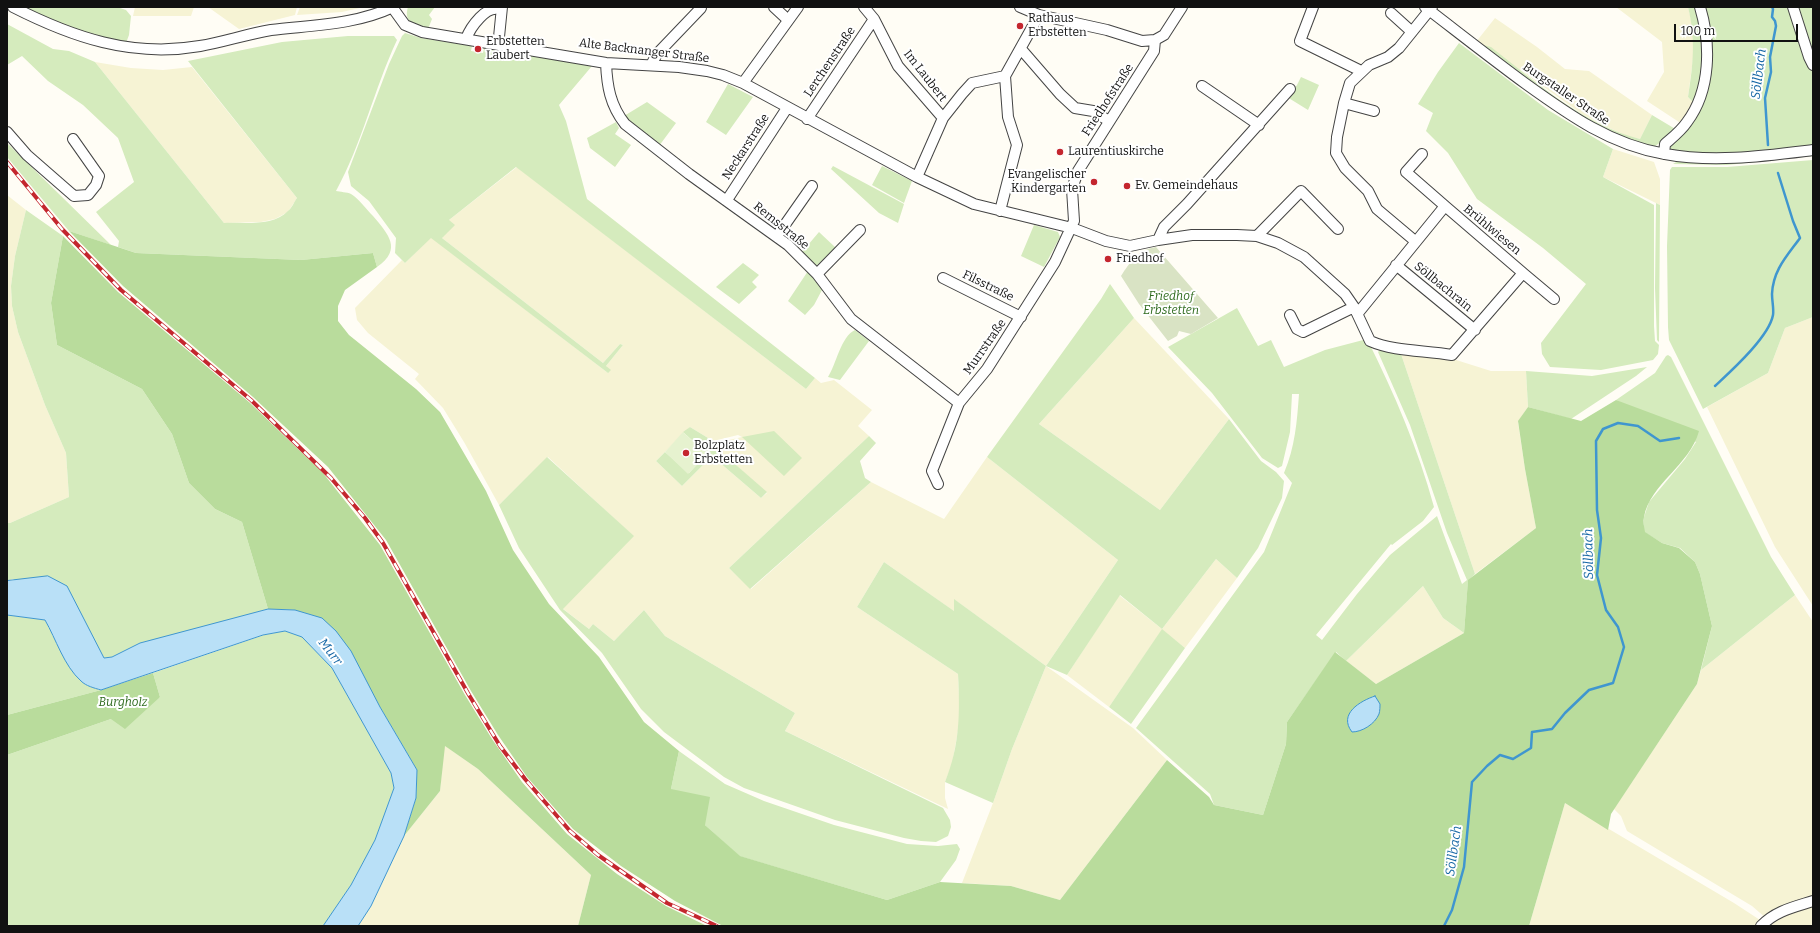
<!DOCTYPE html>
<meta charset="utf-8">
<style>
body{margin:0}
#map{position:relative;width:1820px;height:933px;overflow:hidden;background:#fffdf5;font-family:Bitter,serif}
canvas{display:block}
.frame{position:absolute;inset:0;border:8px solid #111;pointer-events:none}
.scale{position:absolute;left:1674px;top:24px;width:124px;height:18px;box-sizing:border-box;border:2px solid #111;border-top:0;padding-left:5px;font-size:12px;line-height:14px;white-space:nowrap;color:#111;-webkit-text-stroke:3px #fff;paint-order:stroke}
</style>
<div id="map">
<canvas width="1820" height="933"></canvas>
<div class="frame"></div>
<div class="scale">100 m</div>
</div>
<script>
const ctx = document.querySelector('canvas').getContext('2d');
ctx.lineJoin = 'round';
function paint(path, color) { ctx.fillStyle = color; ctx.fill(path, 'evenodd'); }
function trace(path, color, width, dash) { ctx.strokeStyle = color; ctx.lineWidth = width; ctx.lineCap = dash ? 'butt' : 'round'; ctx.setLineDash(dash || []); ctx.stroke(path); }
function write(font, color, halo, rows, align = 'center') {
  ctx.font = font + ' Bitter,serif'; ctx.lineWidth = 4; ctx.setLineDash([]); ctx.textBaseline = 'middle'; ctx.strokeStyle = halo; ctx.fillStyle = color; for (const [text, x, y, turn = 0] of rows) {
    ctx.save(); ctx.translate(x, y); ctx.rotate((+turn || 0) * Math.PI / 180); ctx.textAlign = isNaN(turn) ? turn : align; if (halo) ctx.strokeText(text, 0, 0); ctx.fillText(text, 0, 0); ctx.restore();
  }
}
const farmland = new Path2D(`
 M 135,7 L 194,7 L 191,16 L 133,16 Z
 M 208,7 L 297,7 L 295,15 L 239,29 Z
 M 300,7 L 364,7 L 342,12 L 297,15 Z
 M 1616,7 L 1688,7 L 1693,27 L 1694,51 L 1688,97 L 1694,103 L 1682,124 L 1647,101 L 1664,72 L 1662,42 Z
 M 1495,18 L 1537,47 L 1565,69 L 1589,71 L 1652,115 L 1640,139 L 1627,136 L 1605,126 L 1582,114 L 1520,70 L 1476,42 Z
 M 95,62 L 131,68 L 163,70 L 192,67 L 297,198 L 288,212 L 275,219 L 261,222 L 224,223 Z
 M 1613,149 L 1654,162 L 1660,179 L 1660,205 L 1603,177 Z
 M 517,167 L 806,389 L 815,378 L 821,383 L 834,380 L 872,410 L 858,426 L 869,436 L 729,568 L 751,589 L 871,482 L 944,519 L 987,457 L 1118,560 L 1046,666 L 1133,728 L 1167,760 L 1060,900 L 1011,886 L 962,883 L 993,803 L 1012,749 L 1046,666 L 955,600 L 955,612 L 884,562 L 857,607 L 958,674 L 960,719 L 952,765 L 945,782 L 945,798 L 948,809 L 785,731 L 795,713 L 665,636 L 644,610 L 614,641 L 593,624 L 589,629 L 562,608 L 633,536 L 548,457 L 499,505 L 464,442 L 443,408 L 415,379 L 419,374 L 368,333 L 357,320 L 355,308 L 402,260 L 405,263 L 431,237 L 608,373 L 606,366 L 623,345 L 620,344 L 603,363 L 442,238 L 449,220 ZM 690,427 L 713,441 L 738,435 L 742,437 L 712,444 L 767,493 L 761,498 L 712,456 L 682,486 L 656,461 Z
 M 7,195 L 26,210 L 15,256 L 11,286 L 12,306 L 18,332 L 45,405 L 66,453 L 69,497 L 10,523 L 7,523 Z
 M 1813,317 L 1813,606 L 1775,547 L 1707,407 L 1768,373 L 1785,328 Z
 M 1134,318 L 1229,419 L 1160,510 L 1039,424 Z
 M 1400,351 L 1453,359 L 1491,371 L 1526,371 L 1528,407 L 1518,422 L 1525,469 L 1536,528 L 1475,574 Z
 M 1216,559 L 1237,578 L 1185,648 L 1162,630 L 1109,707 L 1067,675 L 1119,595 L 1162,629 Z
 M 1423,586 L 1443,618 L 1464,633 L 1376,684 L 1346,661 Z
 M 1795,595 L 1813,622 L 1813,926 L 1765,926 L 1767,919 L 1752,906 L 1627,831 L 1621,816 L 1614,809 L 1697,684 L 1701,670 Z
 M 444,745 L 478,769 L 591,875 L 578,926 L 358,926 L 371,906 L 404,836 L 440,791 Z
 M 1565,803 L 1734,903 L 1760,920 L 1756,926 L 1529,926 Z`);
const green = new Path2D(`
 M 21,7 L 120,8 L 126,10 L 131,16 L 129,35 L 126,43 L 70,29 Z
 M 408,7 L 435,7 L 429,15 L 432,19 L 428,29 C 415,27 403,22 408,7 Z
 M 1688,7 L 1696,7 C 1704,42 1706,68 1694,103 L 1688,97 C 1693,65 1696,39 1688,7 Z
 M 1703,7 L 1789,7 L 1806,62 L 1813,71 L 1813,146 C 1765,151 1717,158 1670,150 L 1668,147 L 1703,100 Z
 M 1796,7 L 1813,7 L 1813,51 L 1811,52 Z
 M 7,24 L 53,49 L 69,51 L 95,62 L 224,223 C 244,222 273,227 288,211 C 292,208 294,202 297,198 L 188,61 L 282,42 L 348,36 L 394,36 L 397,40 C 374,89 362,144 336,191 C 340,192 347,192 351,194 C 359,199 366,209 373,216 C 388,234 403,249 377,267 L 373,253 L 301,260 L 136,253 L 118,247 L 119,241 L 96,212 L 134,182 L 118,138 L 83,105 L 48,81 L 22,56 L 7,65 Z
 M 405,33 L 421,38 L 472,46 L 471,51 L 483,53 L 484,48 L 592,66 L 559,105 L 566,121 L 587,199 L 815,378 L 806,389 L 516,167 L 449,220 L 455,225 L 442,238 L 603,363 L 620,344 L 623,345 L 606,366 L 611,370 L 608,373 L 431,238 L 405,263 L 395,253 L 396,238 L 369,201 L 351,186 L 348,172 L 389,64 L 402,36 Z
 M 1459,43 L 1548,110 L 1613,149 L 1603,177 L 1654,205 L 1654,326 L 1655,341 L 1659,345 L 1658,354 L 1653,360 L 1601,370 L 1550,367 L 1542,354 L 1541,343 L 1586,284 L 1543,248 L 1477,199 L 1448,153 L 1426,131 L 1433,113 L 1418,104 L 1438,72 Z
 M 1483,45 L 1491,47 C 1536,82 1584,125 1640,139 L 1652,115 L 1677,130 L 1654,147 L 1626,139 L 1582,119 L 1482,47 Z
 M 1301,77 L 1319,85 L 1308,110 L 1287,97 L 1297,85 Z
 M 728,84 L 753,97 L 726,135 L 706,122 Z
 M 647,102 L 676,123 L 659,146 L 642,134 L 624,116 Z
 M 616,122 L 619,128 L 615,134 L 631,145 L 615,167 L 590,148 L 587,138 Z
 M 7,143 L 111,245 L 69,231 L 7,157 Z
 M 1813,154 L 1813,156 L 1727,165 L 1673,164 L 1678,161 L 1701,163 Z
 M 1813,160 L 1813,317 L 1785,328 L 1768,373 L 1703,409 L 1669,340 L 1668,327 L 1667,246 L 1670,170 L 1672,167 L 1727,167 Z
 M 833,166 L 904,204 L 898,223 L 879,213 L 831,169 Z
 M 882,166 L 912,181 L 904,203 L 872,185 Z
 M 1656,203 L 1660,205 L 1659,342 L 1657,340 L 1655,288 Z
 M 26,210 L 63,236 L 51,303 L 57,345 L 142,389 L 172,434 L 189,483 L 215,509 L 242,522 L 268,609 L 178,634 L 140,643 L 112,657 L 104,658 L 98,648 L 13,579 L 7,581 L 7,523 L 10,523 L 69,497 L 66,453 L 45,405 L 18,332 L 12,306 L 11,286 L 15,256 Z
 M 1034,225 L 1058,232 L 1060,237 L 1044,267 L 1021,256 Z
 M 819,232 L 836,248 L 816,266 L 802,252 Z
 M 743,263 L 759,275 L 752,282 L 757,287 L 739,304 L 716,287 Z
 M 808,271 L 822,290 L 814,305 L 805,315 L 788,301 Z
 M 1110,284 L 1134,318 L 1039,424 L 1160,510 L 1229,419 L 1261,461 L 1276,472 L 1284,481 L 1282,498 L 1258,548 L 1237,578 L 1216,559 L 1162,629 L 1185,648 L 1131,724 L 1109,707 L 1162,629 L 1120,595 L 1067,675 L 1046,666 L 1012,749 L 993,803 L 945,782 C 960,745 960,713 958,674 L 857,607 L 884,562 L 954,611 L 954,599 L 1046,666 L 1118,560 L 987,457 L 1101,299 Z
 M 1237,308 L 1258,346 L 1271,340 L 1284,367 L 1325,350 L 1367,339 C 1394,393 1418,448 1434,507 L 1423,521 L 1392,545 L 1391,544 L 1316,635 L 1322,640 L 1357,594 L 1390,555 L 1437,516 L 1462,584 L 1467,580 L 1447,533 L 1410,425 L 1378,352 L 1382,348 L 1400,351 L 1475,574 L 1468,581 L 1464,633 L 1443,618 L 1423,586 L 1346,661 L 1336,652 L 1287,722 L 1286,744 L 1263,815 L 1214,805 L 1210,794 L 1136,728 L 1264,552 L 1292,483 L 1284,473 C 1295,447 1297,422 1299,394 L 1292,394 L 1290,432 L 1282,466 L 1278,468 L 1262,458 L 1212,393 L 1168,347 Z
 M 855,330 L 869,341 L 840,380 L 828,377 C 836,365 841,336 855,330 Z
 M 1668,355 L 1671,357 L 1771,557 L 1795,595 L 1701,670 L 1712,626 L 1700,574 L 1695,562 L 1680,548 L 1662,543 L 1644,532 L 1644,517 L 1649,502 L 1685,459 L 1696,442 L 1616,400 L 1655,373 L 1666,356 Z
 M 1647,367 L 1636,376 L 1571,419 L 1528,407 L 1526,371 L 1592,376 Z
 M 690,427 L 713,441 L 712,444 L 767,492 L 761,498 L 712,456 L 682,486 L 656,461 L 665,452 L 689,473 L 707,454 L 683,432 Z
 M 774,431 L 802,458 L 784,476 L 742,437 Z
 M 869,436 L 876,443 L 860,461 L 865,478 L 871,482 L 750,589 L 729,568 Z
 M 547,457 L 634,536 L 563,609 L 589,629 L 593,624 L 614,641 L 644,610 L 665,636 L 795,713 L 785,731 L 943,808 L 950,820 L 951,827 L 948,836 L 936,842 L 921,841 L 904,838 L 835,820 L 744,788 L 724,777 L 664,732 L 641,709 L 602,653 L 560,610 L 519,548 L 499,505 Z
 M 7,615 L 45,620 C 55,638 66,667 81,681 C 86,686 94,688 101,690 L 7,715 Z
 M 285,631 L 302,637 L 332,668 L 391,773 L 394,788 L 375,840 L 351,885 L 323,926 L 9,926 L 7,922 L 7,755 L 111,719 L 160,697 L 153,673 L 264,635 Z
 M 679,751 L 725,784 L 764,801 L 834,825 L 907,844 L 938,846 L 957,844 L 960,849 L 956,860 L 940,882 L 887,900 L 739,856 L 705,825 L 671,789 Z`);
const forest = new Path2D(`
 M 69,231 L 136,253 L 301,260 L 373,253 L 377,267 L 345,290 L 338,306 L 338,321 L 349,335 L 416,389 L 440,412 L 486,491 L 513,550 L 549,604 L 599,657 L 644,722 L 679,751 L 671,789 L 710,797 L 705,825 L 740,856 L 887,900 L 940,882 L 1011,886 L 1060,900 L 1167,760 L 1209,797 L 1214,805 L 1263,815 L 1286,744 L 1287,722 L 1335,652 L 1376,684 L 1464,633 L 1468,580 L 1536,528 L 1525,469 L 1518,421 L 1528,407 L 1581,421 L 1616,400 L 1699,431 C 1690,465 1650,484 1644,517 C 1643,521 1644,527 1645,532 L 1662,543 L 1679,548 L 1695,562 L 1700,574 L 1712,626 L 1697,684 L 1611,814 L 1608,830 L 1565,803 L 1529,926 L 723,926 L 675,901 L 621,866 L 573,829 L 527,777 L 498,735 L 471,691 L 386,540 L 328,467 L 253,397 L 123,286 Z
 M 63,236 L 118,292 L 249,402 L 323,473 L 380,545 L 465,695 L 492,739 L 522,782 L 567,834 L 617,874 L 666,906 L 707,926 L 578,926 L 591,875 L 478,769 L 445,746 L 440,791 L 404,836 L 416,798 L 417,770 L 380,707 L 295,610 L 268,609 L 242,522 L 215,509 L 189,483 L 172,434 L 142,389 L 57,345 L 51,303 Z
 M 153,673 L 160,697 L 125,729 L 111,719 L 7,755 L 7,715 L 101,690 Z`);
const cemetery = new Path2D(`
 M 1156,247 L 1218,318 L 1191,334 L 1179,331 L 1177,336 L 1168,341 L 1139,304 L 1121,276 C 1130,262 1138,250 1156,247 Z`);
const pitch = new Path2D(`
 M 683,432 L 707,454 L 688,474 L 665,452 Z`);
const water = new Path2D(`
 M 48,576 L 67,586 L 104,658 L 112,657 L 140,643 L 268,609 L 295,610 L 322,618 L 336,631 L 351,651 L 380,707 L 417,770 L 416,798 L 404,836 L 371,906 L 358,926 L 323,926 L 351,885 L 375,840 L 394,788 L 391,773 L 332,668 L 302,637 L 285,631 L 263,635 L 101,690 C 94,688 86,686 81,681 C 64,666 56,639 45,620 L 7,615 L 7,581 Z
 M 1375,696 L 1380,704 C 1380,706 1380,711 1379,714 C 1375,724 1362,732 1352,732 C 1338,714 1360,701 1375,696 Z`);
const stream = new Path2D(`
 M 1768,145 L 1765,98 L 1771,72 L 1770,57 L 1776,26 L 1775,21 L 1772,17 L 1773,9 L 1772,7
 M 1715,386 C 1731,371 1769,337 1773,315 C 1774,309 1772,301 1772,294 C 1773,270 1787,256 1800,238 L 1793,221 L 1778,173
 M 1444,926 L 1452,910 L 1464,867 L 1472,782 L 1487,766 L 1500,755 L 1513,759 L 1531,748 L 1532,732 L 1552,729 L 1565,713 L 1589,690 L 1613,683 L 1624,647 L 1618,627 L 1606,610 L 1597,575 L 1601,538 L 1597,510 L 1596,441 L 1603,429 L 1618,423 L 1638,426 L 1660,441 L 1679,438`);
const minor = new Path2D(`
 M 13,7 C 72,37 132,58 200,46 C 224,42 247,34 271,30 C 312,25 355,25 393,7
 M 392,7 L 405,25 L 422,32 L 606,63 L 679,67 L 707,71 L 723,75 L 743,83 L 917,177 L 974,204 L 1072,228 L 1106,241 L 1130,246 L 1158,240 L 1192,235 L 1237,235 L 1257,236 L 1278,243 L 1304,257 L 1345,294 L 1354,307 L 1370,341 C 1395,352 1426,350 1452,355 L 1523,273 L 1445,206 L 1358,313
 M 774,7 L 788,20
 M 864,7 L 874,19 L 898,66 L 943,118
 M 1020,7 L 1039,15 L 1107,30 L 1142,41 L 1155,40 L 1164,35 L 1182,7
 M 1313,7 L 1300,41 L 1361,71
 M 1425,7 C 1459,33 1492,59 1526,84 C 1569,115 1611,145 1665,154 C 1714,163 1764,156 1813,150
 M 1793,7 L 1809,57 L 1813,65
 M 1391,13 L 1412,32
 M 466,39 C 470,28 487,3 501,10
 M 493,44 L 499,37 L 502,7
 M 1021,49 L 1060,94 L 1075,108 L 1093,111 L 1109,121
 M 606,63 C 607,86 610,105 625,124 L 689,174 L 788,245 L 817,274 L 851,319 L 959,403
 M 651,65 L 657,54 L 701,8
 M 743,83 L 798,7
 M 1202,86 L 1259,125
 M 1344,103 L 1374,111
 M 807,119 L 874,19
 M 7,132 L 27,155 L 74,196 L 88,195 L 96,185 L 99,176 L 73,139
 M 1422,154 L 1406,172 L 1445,206
 M 1664,154 L 1665,144 C 1673,137 1681,131 1687,122 C 1711,90 1711,44 1700,7
 M 917,177 L 943,118 L 962,94 L 972,83 L 1005,76
 M 727,200 L 787,108
 M 1000,211 L 1017,145 L 1008,117 L 1005,76 L 1039,15
 M 777,236 L 812,186
 M 1257,236 L 1301,191 L 1338,229
 M 1158,240 L 1164,227 L 1187,204 L 1290,89
 M 1415,241 L 1377,209 L 1368,191 L 1345,168 L 1336,153 L 1337,137 L 1344,103 L 1350,83 L 1369,65 L 1388,57 L 1399,48 L 1432,7
 M 1396,265 L 1475,330
 M 1523,273 L 1554,299
 M 817,274 L 860,230
 M 943,278 L 1021,317
 M 1290,315 L 1297,329 L 1303,332 L 1354,307
 M 938,484 L 932,471 L 959,403 L 987,369 L 1055,262 L 1074,221 L 1072,189 L 1078,171 L 1154,51 L 1155,40
 M 1761,926 C 1775,911 1794,907 1813,901`);
const rail = new Path2D(`
 M 7,162 L 62,229 L 121,290 L 251,400 L 331,478 L 365,518 L 383,543 L 469,695 L 500,746 L 525,779 L 570,831 L 598,855 L 667,903 L 717,926`);
const markers = [
 [1020,26,4,"#c4262e"],
 [478,49,4,"#c4262e"],
 [1060,152,4,"#c4262e"],
 [1094,182,4,"#c4262e"],
 [1127,186,4,"#c4262e"],
 [1108,259,4,"#c4262e"],
 [686,453,4,"#c4262e"]
];
const poiNames = [
 ["Rathaus",1028,19],
 ["Erbstetten",1028,33],
 ["Erbstetten",486,42],
 ["Laubert",486,56],
 ["Laurentiuskirche",1068,152],
 ["Evangelischer",1086,175,"right"],
 ["Kindergarten",1086,189,"right"],
 ["Ev. Gemeindehaus",1135,186],
 ["Friedhof",1116,259],
 ["Bolzplatz",694,446],
 ["Erbstetten",694,460]
];
const streetNames = [
 ["Alte Backnanger Straße",644,51,7],
 ["Lerchenstraße",830,62,-56],
 ["Im Laubert",925,76,52],
 ["Burgstaller Straße",1566,94,34],
 ["Friedhofstraße",1108,100,-57],
 ["Neckarstraße",746,147,-57],
 ["Remsstraße",781,226,39],
 ["Brühlwiesen",1492,230,40],
 ["Filsstraße",988,286,26],
 ["Söllbachrain",1443,287,39],
 ["Murrstraße",985,347,-55]
];
const parkNames = [
 ["Friedhof",1171,297],
 ["Erbstetten",1171,311],
 ["Burgholz",123,703]
];
const waterNames = [
 ["Söllbach",1759,74,-83],
 ["Söllbach",1589,554,-91],
 ["Murr",330,652,52],
 ["Söllbach",1454,851,-82]
];
paint(farmland, '#f6f3d4');
paint(green, '#d5ebbd');
paint(forest, '#b9dc9c');
paint(cemetery, '#d9e3c4');
paint(pitch, '#e6f2cf');
paint(water, '#b9e0f7');
trace(water, '#3f96cf', 1);
trace(stream, '#3f96cf', 2.5);
trace(minor, '#444', 12);
trace(minor, '#fff', 10);
trace(rail, '#c4262e', 4);
trace(rail, '#fff', 2.5, [8]);
for (const [x, y, r, color] of markers) { const dot = new Path2D(); dot.arc(x, y, r, 0, 2 * Math.PI); ctx.fillStyle = color; ctx.fill(dot); trace(dot, '#fff', 1.5); }
write('12px', '#111', '#fff', poiNames, 'left');
write('12px', '#111', '#fff', streetNames);
write('italic 12px', '#2f6b1f', '#fff', parkNames);
write('italic 13px', '#1768a6', '#fff', waterNames);
</script>
